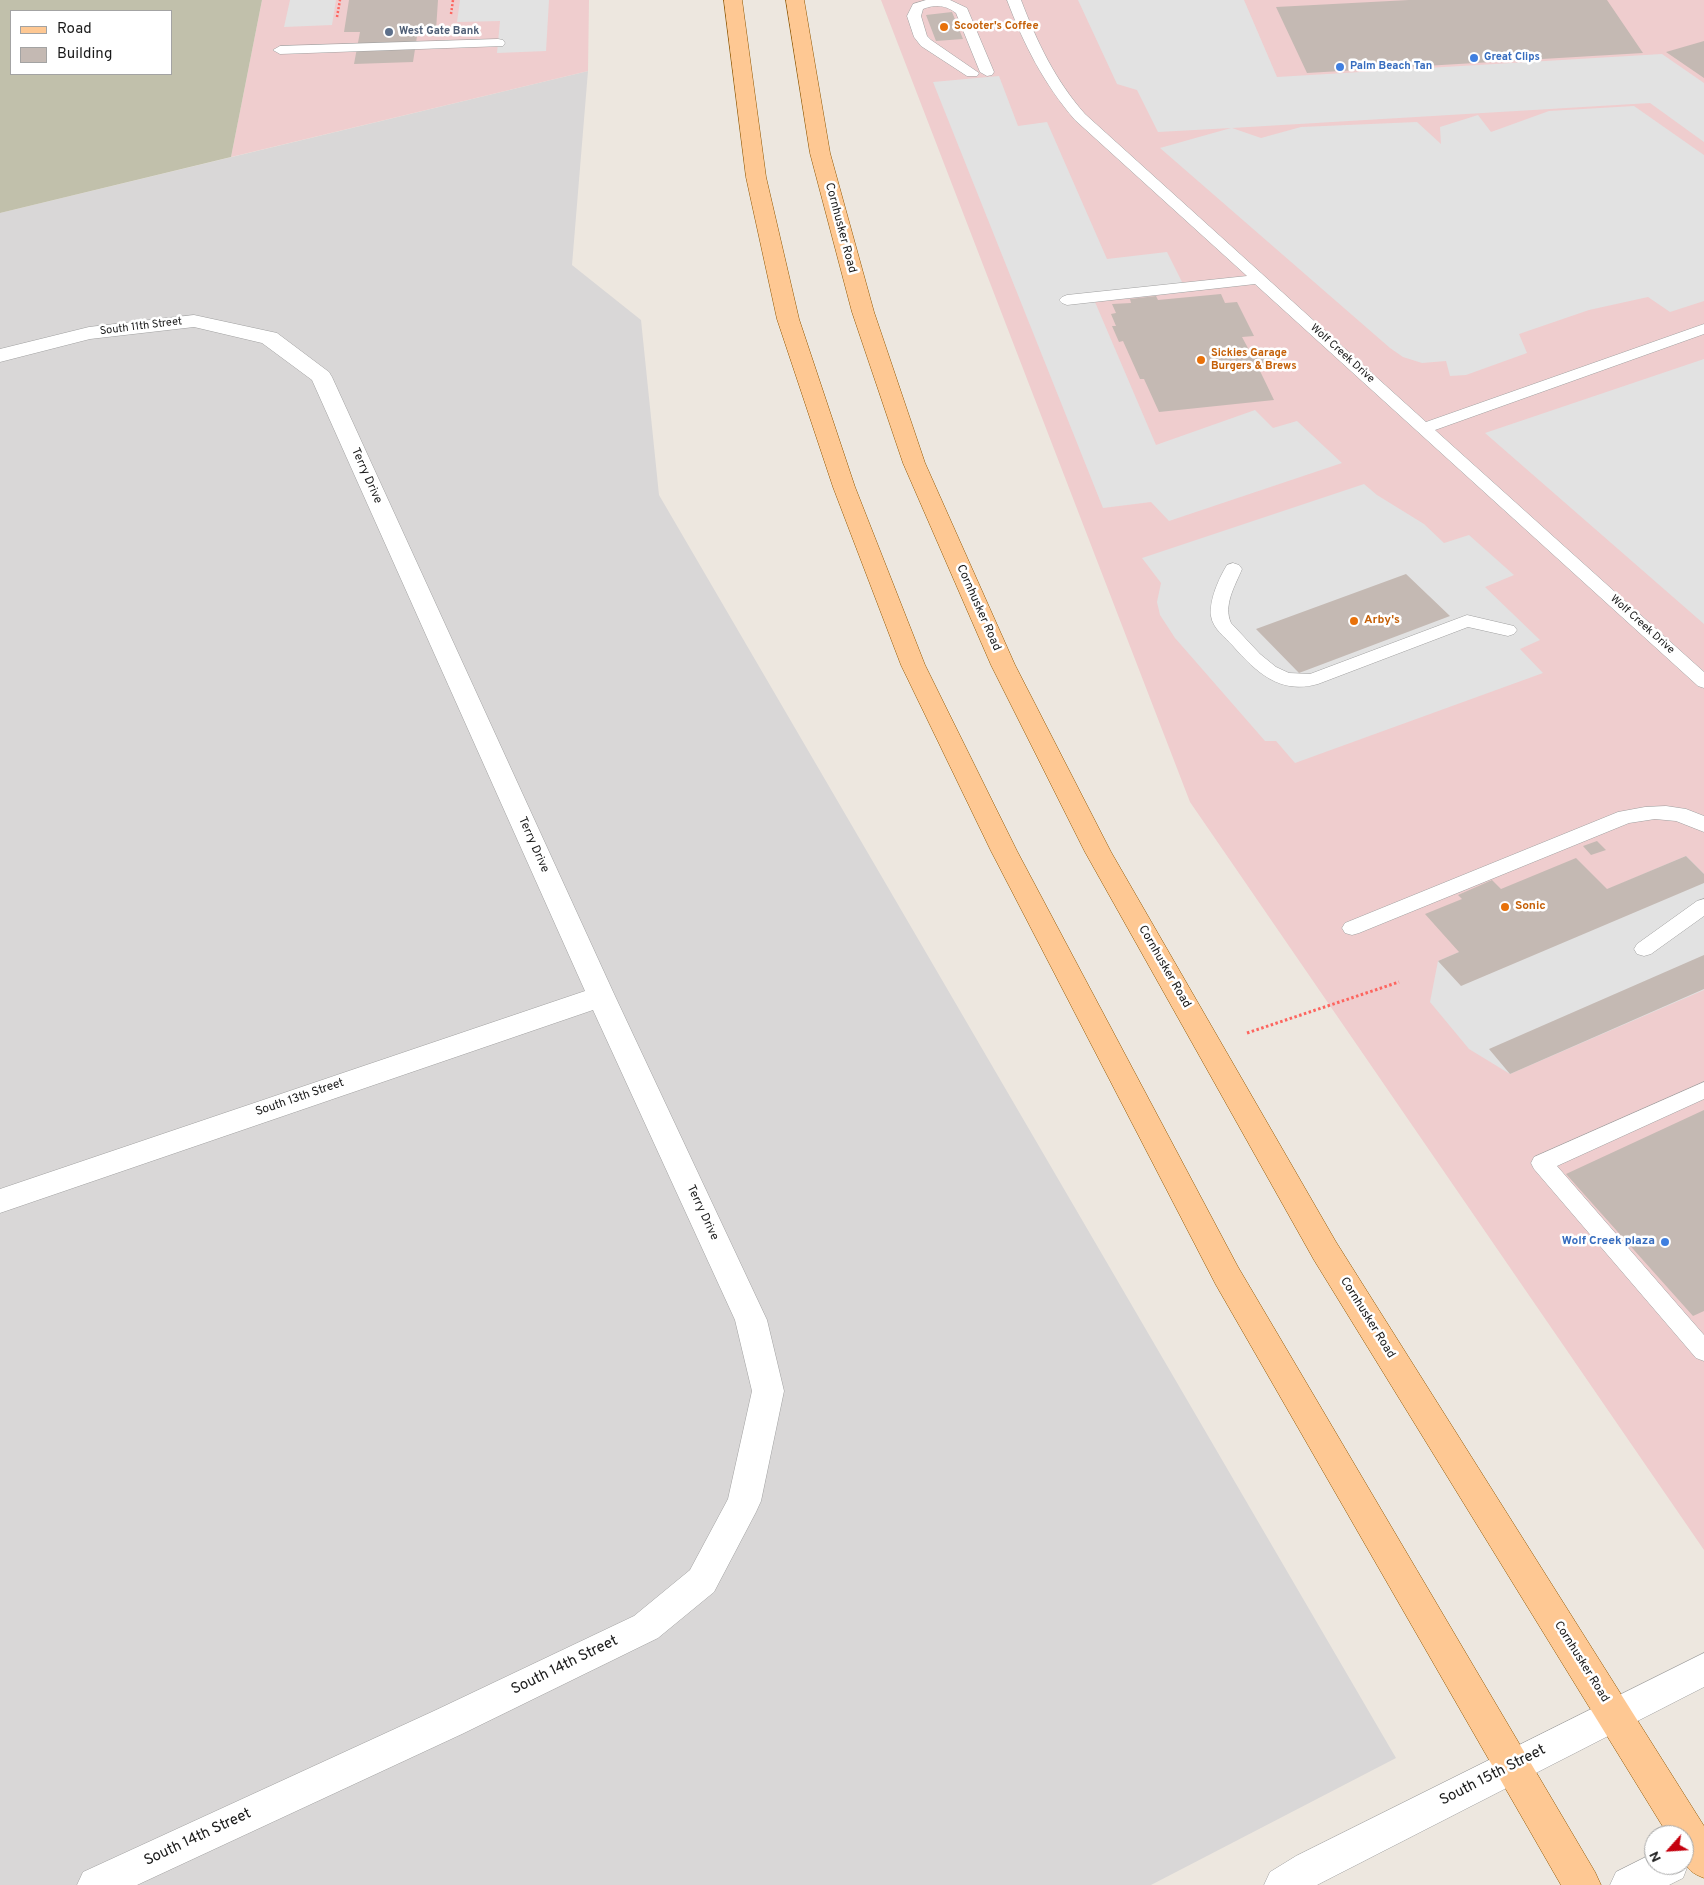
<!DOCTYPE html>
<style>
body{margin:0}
#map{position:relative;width:1704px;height:1885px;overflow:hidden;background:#ede7df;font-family:Overpass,sans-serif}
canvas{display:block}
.legend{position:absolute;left:10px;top:10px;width:162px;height:65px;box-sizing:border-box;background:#fff;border:1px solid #a3a3a3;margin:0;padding:6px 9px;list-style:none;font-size:15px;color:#1a1a1a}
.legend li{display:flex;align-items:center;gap:10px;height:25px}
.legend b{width:25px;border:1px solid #a3a3a3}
.north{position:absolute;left:1644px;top:1825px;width:50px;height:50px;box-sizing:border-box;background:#fff;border:1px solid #a3a3a3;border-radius:50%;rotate:244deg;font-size:14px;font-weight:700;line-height:20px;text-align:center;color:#1a1a1a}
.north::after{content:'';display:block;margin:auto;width:18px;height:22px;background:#c5000e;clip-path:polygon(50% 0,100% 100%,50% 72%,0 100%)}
</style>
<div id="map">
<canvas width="1704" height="1885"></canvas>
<ul class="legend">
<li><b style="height:6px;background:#fec893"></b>Road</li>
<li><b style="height:14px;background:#c4b9b3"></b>Building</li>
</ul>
<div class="north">N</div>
</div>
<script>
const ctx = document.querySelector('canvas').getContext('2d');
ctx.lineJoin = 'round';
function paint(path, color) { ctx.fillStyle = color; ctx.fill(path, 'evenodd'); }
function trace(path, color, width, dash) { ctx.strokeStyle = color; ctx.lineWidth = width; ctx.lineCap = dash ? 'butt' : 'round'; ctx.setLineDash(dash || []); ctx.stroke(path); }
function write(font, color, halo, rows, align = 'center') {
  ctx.font = font + ' Overpass,sans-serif'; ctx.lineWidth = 5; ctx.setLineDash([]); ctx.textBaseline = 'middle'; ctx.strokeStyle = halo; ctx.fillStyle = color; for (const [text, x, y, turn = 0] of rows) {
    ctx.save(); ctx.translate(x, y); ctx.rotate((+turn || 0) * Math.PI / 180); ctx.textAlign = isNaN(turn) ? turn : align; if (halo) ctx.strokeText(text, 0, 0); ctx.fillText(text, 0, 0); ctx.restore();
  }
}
const residential = new Path2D(`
 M 588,71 L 572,265 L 641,320 L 659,495 L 1396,1758 L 1151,1885 L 0,1885 L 0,213 Z`);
const commercial = new Path2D(`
 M 262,0 L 589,0 L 588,71 L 231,157 Z
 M 881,0 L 1704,0 L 1704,1550 L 1190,802 Z`);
const construction = new Path2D(`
 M 0,0 L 262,0 L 231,157 L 0,213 ZM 11,11 L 171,11 L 171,74 L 11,74 Z`);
const parking = new Path2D(`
 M 290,0 L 336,0 L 332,25 L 284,27 Z
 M 460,0 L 549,0 L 546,51 L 497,53 L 500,21 L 457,22 Z
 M 1078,0 L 1244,0 L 1277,77 L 1662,54 L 1704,83 L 1704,142 L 1650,103 L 1232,128 L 1261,138 L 1301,127 L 1417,122 L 1441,144 L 1440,127 L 1478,115 L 1491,132 L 1549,111 L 1634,106 L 1704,155 L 1704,301 L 1670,312 L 1648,297 L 1589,310 L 1519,334 L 1527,353 L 1466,375 L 1450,376 L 1446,361 L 1422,363 L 1403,357 L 1390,348 L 1160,148 L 1231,128 L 1158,132 L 1137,90 L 1117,84 Z
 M 999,76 L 1018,126 L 1047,122 L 1107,259 L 1167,252 L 1187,292 L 1095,302 L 1156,445 L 1255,410 L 1273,428 L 1297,421 L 1342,463 L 1169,521 L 1151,502 L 1103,508 L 933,82 Z
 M 1704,359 L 1704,624 L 1485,433 Z
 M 1364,484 L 1377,495 L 1424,524 L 1444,543 L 1469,535 L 1514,575 L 1485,587 L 1540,640 L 1520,649 L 1543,673 L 1295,763 L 1276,741 L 1265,741 L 1175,638 L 1160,615 L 1157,602 L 1161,583 L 1142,558 Z
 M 1686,856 L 1704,874 L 1704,990 L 1510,1074 L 1469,1049 L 1430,1002 L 1438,961 Z`);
const building = new Path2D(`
 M 349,0 L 438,0 L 436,30 L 418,30 L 413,62 L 354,64 L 360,32 L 344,32 Z
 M 1409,0 L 1607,0 L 1643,53 L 1307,73 L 1276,7 Z
 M 952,12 L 963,39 L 936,41 L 926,15 Z
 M 1704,41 L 1704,78 L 1666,52 Z
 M 1221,294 L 1225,303 L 1237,302 L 1254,336 L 1242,337 L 1249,350 L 1265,348 L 1276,369 L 1260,371 L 1274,400 L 1159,412 L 1144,379 L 1140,379 L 1123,341 L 1119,342 L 1112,326 L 1116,326 L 1111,314 L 1116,313 L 1112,304 L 1131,303 L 1130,299 L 1156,296 L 1158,300 Z
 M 1406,574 L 1450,616 L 1299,673 L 1256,629 Z
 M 1597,841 L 1606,850 L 1591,855 L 1583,846 Z
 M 1686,856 L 1704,874 L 1704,883 L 1461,986 L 1438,961 L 1459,952 L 1425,914 L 1462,899 L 1458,895 L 1492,880 L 1501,889 L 1576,858 L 1607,889 Z
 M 1704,955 L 1704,989 L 1510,1074 L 1489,1049 Z
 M 1704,1110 L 1704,1311 L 1693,1316 L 1566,1174 Z`);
const pathFar1 = new Path2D(`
 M 451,14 L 453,0
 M 337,17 L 340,0`);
const path = new Path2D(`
 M 1247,1033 L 1399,982`);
const service = new Path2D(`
 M 926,0 L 950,0 L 967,8 L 994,72 L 992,75 L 987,76 L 980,72 L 956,13 C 946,5 935,4 923,9 L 921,16 L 927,36 L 931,40 L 979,73 L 977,76 L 967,76 L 921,46 L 914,37 L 907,16 L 913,4 Z
 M 1007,0 L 1021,0 C 1037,42 1055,80 1085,114 L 1426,422 L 1704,324 L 1704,334 L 1435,430 L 1704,672 L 1704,688 L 1698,686 L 1255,284 L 1067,305 L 1062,303 L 1059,300 L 1062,297 L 1067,295 L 1247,276 L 1075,120 C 1044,84 1024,45 1007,0 Z
 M 498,39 L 503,40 L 505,43 L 503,46 L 280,54 L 273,50 L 280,46 Z
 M 1233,563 L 1239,565 L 1242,569 C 1235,586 1223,605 1231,623 L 1260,654 L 1276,667 L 1289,673 L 1310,674 L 1467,615 L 1514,626 L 1517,630 L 1514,634 L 1508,636 L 1468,627 L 1318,684 C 1280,695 1256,672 1233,646 C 1225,637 1213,629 1211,616 C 1209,600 1219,578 1227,565 Z
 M 1666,806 L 1686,809 L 1704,816 L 1704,832 L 1676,821 L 1655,819 L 1629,823 L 1359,933 L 1352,935 L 1345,933 L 1342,928 L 1345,923 L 1618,812 L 1645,807 Z
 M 1704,899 L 1704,916 L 1651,954 L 1644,956 L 1637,954 L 1634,949 L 1637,944 L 1697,901 Z
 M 1704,1082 L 1704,1099 L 1557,1166 L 1704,1335 L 1704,1361 L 1696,1358 L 1534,1169 L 1531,1163 L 1534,1157 Z`);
const minor = new Path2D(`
 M 194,315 L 277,333 L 329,372 L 332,377 L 615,996 L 767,1320 L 784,1391 L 761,1501 L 756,1512 L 714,1592 L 658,1638 L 462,1734 L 137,1885 L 77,1885 L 83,1872 L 436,1710 L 634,1616 L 690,1570 L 728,1499 L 752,1391 L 735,1320 L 593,1010 L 0,1213 L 0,1189 L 585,991 L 312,380 L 262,343 L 194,327 L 90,339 L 0,362 L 0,349 L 89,327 Z`);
const tertiary = new Path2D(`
 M 1704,1653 L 1704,1687 L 1317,1885 L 1264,1885 L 1270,1872 L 1296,1856 Z
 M 1654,1853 L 1654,1865 L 1684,1865 L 1684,1854 L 1688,1865 L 1683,1878 L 1669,1885 L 1610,1885 L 1616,1872 Z`);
const primary = new Path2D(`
 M 724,0 L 742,0 L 766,177 L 799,319 L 855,487 L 925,665 L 1017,851 L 1238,1267 L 1595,1872 L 1601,1885 L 1561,1885 L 1216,1285 L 991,851 L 901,665 L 833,487 L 777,319 L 746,177 Z
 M 786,0 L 804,0 L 830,153 L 874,312 L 925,463 L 1015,665 L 1111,852 L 1336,1242 L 1704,1826 L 1704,1878 C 1680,1869 1684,1858 1684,1835 L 1668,1835 L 1314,1260 L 1085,852 L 991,665 L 903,463 L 852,312 L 810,153 Z`);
const markers = [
 [944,27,5,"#e8710a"],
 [389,32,5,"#5c6f8a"],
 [1474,58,5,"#3f7fe0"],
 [1340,67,5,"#3f7fe0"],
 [1201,360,5,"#e8710a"],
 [1354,621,5,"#e8710a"],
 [1505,907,5,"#e8710a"],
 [1665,1242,5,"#3f7fe0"]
];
const farFoodnames = [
 ["Scooter's Coffee",954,27],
 ["Sickies Garage",1211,354],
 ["Burgers & Brews",1211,367]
];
const farServicenames = [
 ["West Gate Bank",399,32]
];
const farShopnames = [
 ["Great Clips",1484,58],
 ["Palm Beach Tan",1350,67]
];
const farStreetnames = [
 ["South 11th Street",141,327,-7],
 ["Wolf Creek Drive",1342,354,42],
 ["Wolf Creek Drive",1642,625,42]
];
const streetNames = [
 ["Cornhusker Road",840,228,75],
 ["Terry Drive",366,476,66],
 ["Cornhusker Road",978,608,66],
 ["Terry Drive",533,845,66],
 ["Cornhusker Road",1164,967,60],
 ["South 13th Street",300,1098,-19],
 ["Terry Drive",702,1213,65],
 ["Cornhusker Road",1367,1318,58],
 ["Cornhusker Road",1581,1662,58]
];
const foodNames = [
 ["Arby's",1364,621],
 ["Sonic",1515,907]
];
const shopNames = [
 ["Wolf Creek plaza",1655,1242]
];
const nearStreetnames = [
 ["South 14th Street",565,1666,-26],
 ["South 15th Street",1493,1776,-27],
 ["South 14th Street",198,1838,-25]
];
paint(residential, '#d9d7d7');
paint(commercial, '#efcdce');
paint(construction, '#c1c0ab');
paint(parking, '#e2e2e2');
paint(building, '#c4b9b3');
trace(service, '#a1a1a1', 1);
trace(minor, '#a1a1a1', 1);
trace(tertiary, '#a1a1a1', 1);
trace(primary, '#915700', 1);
trace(pathFar1, '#fd655f', 2.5, [2, 2]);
trace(path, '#fd655f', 3, [2.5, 2.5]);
paint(service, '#fff');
paint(minor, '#fff');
paint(tertiary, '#fff');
paint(primary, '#fec893');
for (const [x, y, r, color] of markers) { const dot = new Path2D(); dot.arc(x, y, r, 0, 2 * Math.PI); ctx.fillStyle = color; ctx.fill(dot); trace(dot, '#fff', 2); }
write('bold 11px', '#c56008', '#fff', farFoodnames, 'left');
write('bold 11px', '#4e5e75', '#fff', farServicenames, 'left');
write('bold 11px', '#366cbe', '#fff', farShopnames, 'left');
write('11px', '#1a1a1a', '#fff', farStreetnames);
write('12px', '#1a1a1a', '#fff', streetNames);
write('bold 12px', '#c56008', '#fff', foodNames, 'left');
write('bold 12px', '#366cbe', '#fff', shopNames, 'right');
write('15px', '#1a1a1a', '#fff', nearStreetnames);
</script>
